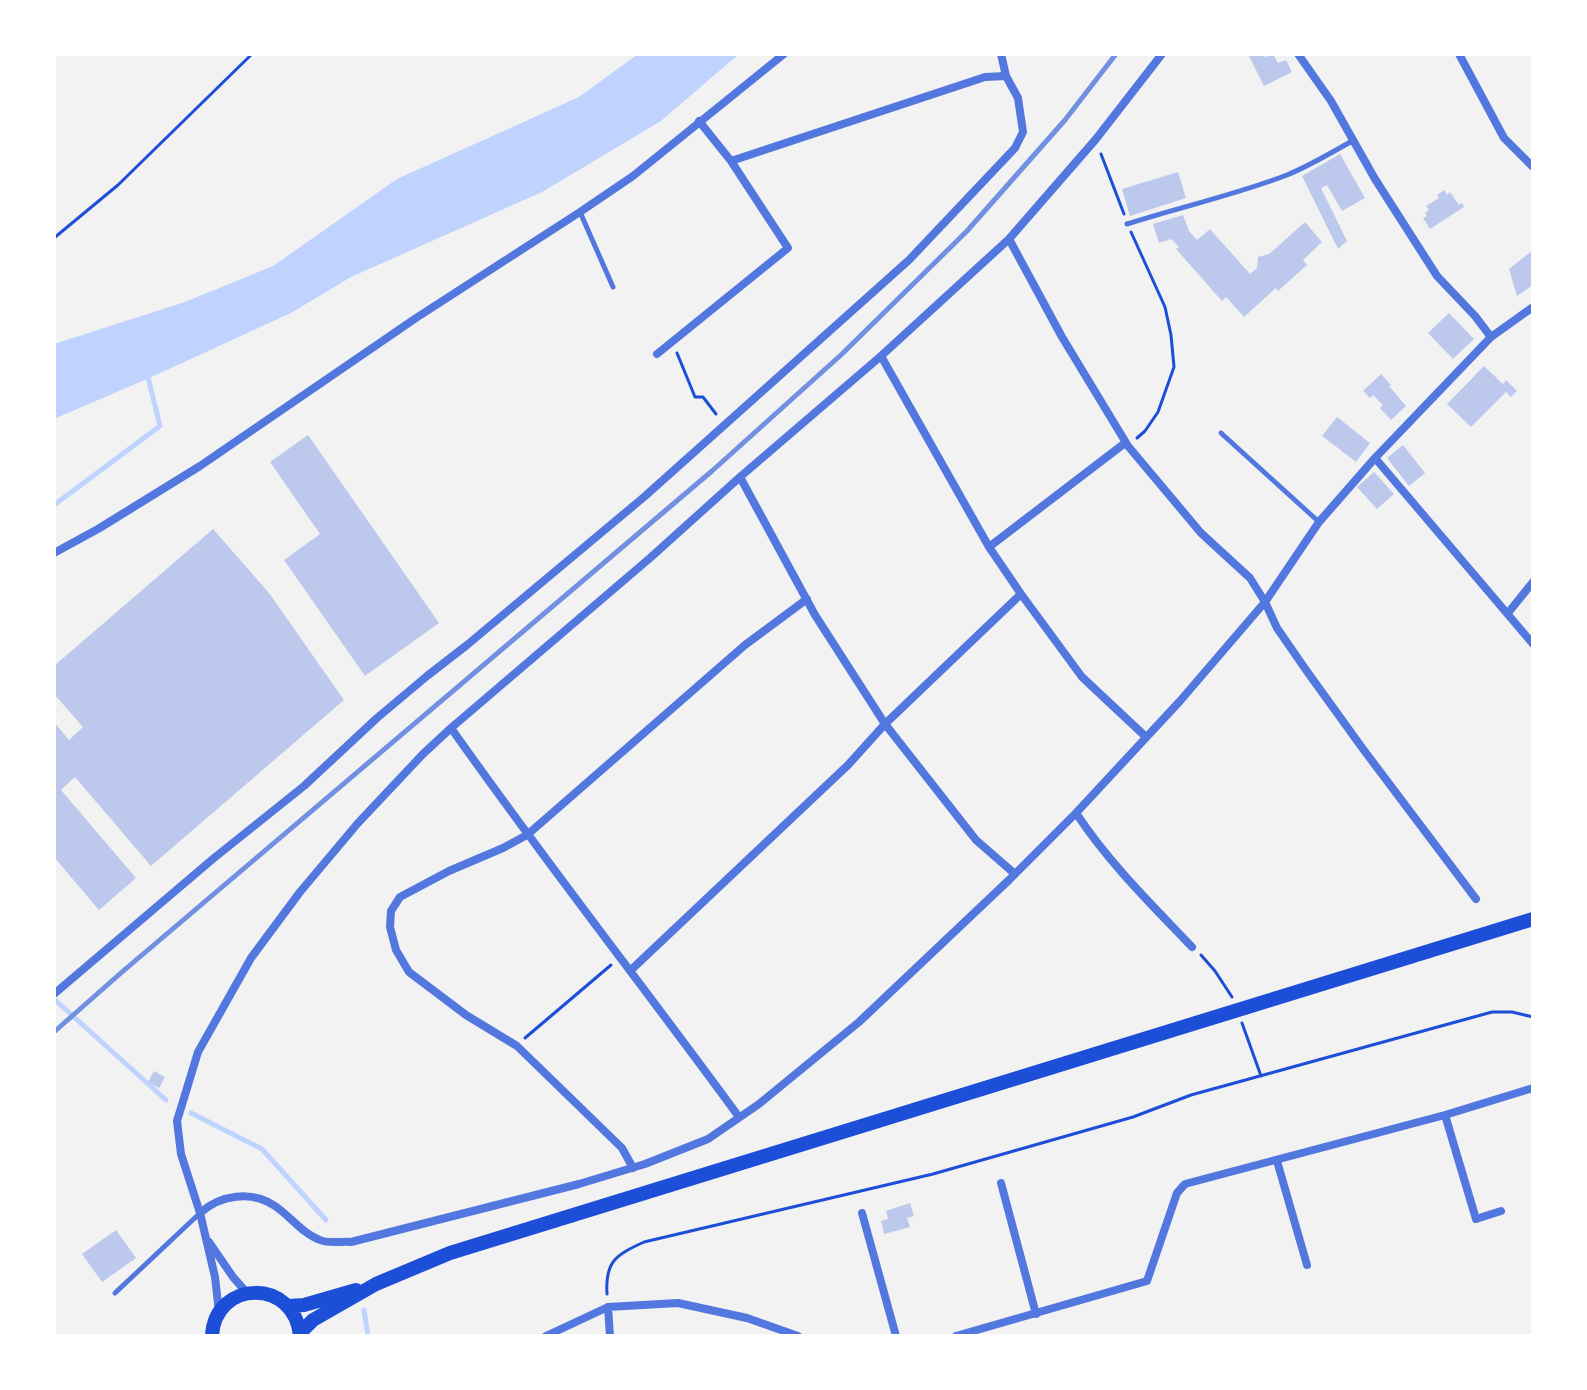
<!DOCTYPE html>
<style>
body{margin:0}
#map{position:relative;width:1587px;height:1390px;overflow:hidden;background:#f2f2f2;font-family:Raleway,sans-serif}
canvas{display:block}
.frame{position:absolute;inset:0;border:56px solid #fff;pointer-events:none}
</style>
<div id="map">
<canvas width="1587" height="1390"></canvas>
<div class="frame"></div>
</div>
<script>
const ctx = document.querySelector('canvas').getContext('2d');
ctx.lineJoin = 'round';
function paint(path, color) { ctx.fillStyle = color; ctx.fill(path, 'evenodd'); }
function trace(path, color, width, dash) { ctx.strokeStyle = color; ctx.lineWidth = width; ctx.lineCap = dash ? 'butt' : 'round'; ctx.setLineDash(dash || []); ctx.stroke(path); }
const water = new Path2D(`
 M 638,54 L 739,54 L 661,121 L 542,192 L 351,277 L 291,313 L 147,379 L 54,419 L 54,344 L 185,302 L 273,266 L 397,179 L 579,97 Z`);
const stream = new Path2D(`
 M 54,505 L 160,426 L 147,373
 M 54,999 L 166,1100
 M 191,1113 L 262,1149 L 326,1220
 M 364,1310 L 368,1336`);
const building = new Path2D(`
 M 1248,54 L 1263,54 L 1265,57 L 1273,54 L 1278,63 L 1286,60 L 1292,72 L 1264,86 Z
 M 1340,154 L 1365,198 L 1342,211 L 1327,185 L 1321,188 L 1347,241 L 1338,249 L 1302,176 Z
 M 1178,172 L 1186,198 L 1130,216 L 1122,189 Z
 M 1444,190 L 1447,195 L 1450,192 L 1459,205 L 1462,203 L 1464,207 L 1430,229 L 1423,218 L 1427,216 L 1425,213 L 1429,210 L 1426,206 L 1439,198 L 1437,195 Z
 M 1183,215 L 1189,231 L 1197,240 L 1210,229 L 1250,274 L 1257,268 L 1258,257 L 1269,254 L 1305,222 L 1322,242 L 1303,260 L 1307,265 L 1278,291 L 1276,288 L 1244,317 L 1226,297 L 1222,301 L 1176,249 L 1179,247 L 1171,239 L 1159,243 L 1153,224 Z
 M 1533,250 L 1533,285 L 1517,296 L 1509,269 Z
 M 1449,313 L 1474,339 L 1453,359 L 1428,333 Z
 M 1484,366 L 1503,384 L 1506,380 L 1517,391 L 1511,397 L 1506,392 L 1471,427 L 1447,404 Z
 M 1381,374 L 1391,385 L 1389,386 L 1406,406 L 1391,420 L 1380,408 L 1383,405 L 1373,395 L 1370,398 L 1363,391 Z
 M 1337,417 L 1370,443 L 1356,462 L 1322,436 Z
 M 308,435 L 439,623 L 365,676 L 284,560 L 320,534 L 270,462 Z
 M 1403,445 L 1425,473 L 1409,486 L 1387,458 Z
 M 1374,472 L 1394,494 L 1377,509 L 1357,487 Z
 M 213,529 L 269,593 L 344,700 L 151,866 L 75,777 L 61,790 L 136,878 L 99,910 L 54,857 L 54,722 L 69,740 L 83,727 L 54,694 L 54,666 Z
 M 154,1071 L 165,1077 L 159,1088 L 148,1082 Z
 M 910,1203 L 914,1216 L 907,1218 L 910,1227 L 884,1234 L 881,1221 L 888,1219 L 886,1211 Z
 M 116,1230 L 136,1258 L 102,1282 L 82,1254 Z`);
const path = new Path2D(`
 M 1101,154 L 1124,214
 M 1131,232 L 1165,307 L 1171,335 L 1174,367 L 1158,412 L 1145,431 L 1137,438
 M 54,238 L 118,185 L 252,54
 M 677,353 L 695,397 L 703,397 L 716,414
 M 1201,955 L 1215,971 L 1232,997
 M 1242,1023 L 1261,1076
 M 525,1038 L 611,965
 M 607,1294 C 605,1261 616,1255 644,1242 L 933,1174 L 1133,1117 L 1191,1095 L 1492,1012 L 1512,1012 L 1533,1017`);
const service = new Path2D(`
 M 580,212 L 613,287
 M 1127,224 C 1180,207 1235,195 1287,175 C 1309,166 1331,153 1352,141
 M 1221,433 L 1319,522
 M 115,1293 L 199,1214`);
const minor = new Path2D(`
 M 1298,54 L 1331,101 L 1375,179 L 1437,276 L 1475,316 L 1491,337
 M 1459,54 L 1504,138 L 1533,167
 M 731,161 L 985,77 L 1006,76
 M 1009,239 L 1062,337 L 1128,446 L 1201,533 L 1250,578 L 1265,602 L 1277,628 L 1306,670 L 1363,749 L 1476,899
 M 657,354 L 788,248 L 731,161 L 699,121
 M 881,356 L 989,547 L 1021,594 L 1082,677 L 1146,737
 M 1375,458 L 1533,644
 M 740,477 L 815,615 L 885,724 L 976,840 L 1015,874
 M 989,547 L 1125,443
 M 54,553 L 98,529 L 200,466 L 416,318 L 580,212 L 633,176 L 784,54
 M 1508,613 L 1533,582
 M 451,728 C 544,860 644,987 739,1117
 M 1076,813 C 1109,863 1151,904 1192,947
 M 631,970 L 848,765 L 885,724 L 1021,594
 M 54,994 L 214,858 L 304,786 L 377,718 L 427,676 L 467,645 L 644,497 L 909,260 L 1015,148 L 1023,132 L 1018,98 L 1006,76 L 1001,54
 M 1445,1115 L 1476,1219 L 1501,1211
 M 1277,1161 L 1307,1265
 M 633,1168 L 622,1148 L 517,1046 L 466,1015 L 409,972 L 396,950 L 390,927 L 391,911 L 400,897 L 449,871 L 503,848 L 527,835 L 745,645 L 807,599
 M 1001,1183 L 1036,1314
 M 200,1213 C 220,1195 251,1190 275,1206 C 290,1216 303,1234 320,1240 C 328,1244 342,1241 351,1242 L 579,1184 L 645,1164 L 708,1139 L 759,1104 L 859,1022 L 1009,880 L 1076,813 L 1180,701 L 1265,602 L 1319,522 L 1375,458 L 1491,337 L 1533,307
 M 862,1213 L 896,1336
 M 209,1242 L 233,1277 L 247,1293
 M 608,1307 L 610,1336
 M 219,1312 L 215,1277 L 200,1213 L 181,1154 L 177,1121 L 198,1052 L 251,958 L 300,892 L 358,823 L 423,754 L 451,728 L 650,558 L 740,477 L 881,356 L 1009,239 L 1096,139 L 1162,54
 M 546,1336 L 608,1307 L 678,1303 L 747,1318 L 798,1336
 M 956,1336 L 1147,1281 L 1177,1193 L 1185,1184 L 1445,1115 L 1533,1088`);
const secondary = new Path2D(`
 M 288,1306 L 304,1305 L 356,1290
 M 300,1333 L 313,1320 L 376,1284 L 450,1253 L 1533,919
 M 212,1336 C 215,1279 295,1278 300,1336`);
const rail = new Path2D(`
 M 54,1032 L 122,972 L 712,471 L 842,354 L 967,231 L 1065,120 L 1116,54`);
paint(water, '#bfd3fe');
trace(stream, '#bfd3fe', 5);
paint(building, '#bdc9ec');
trace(path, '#1d4ed8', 3);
trace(service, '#5277de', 5);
trace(minor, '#5277de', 8);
trace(secondary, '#1d4ed8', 14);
trace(rail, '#7290e2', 5);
</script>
